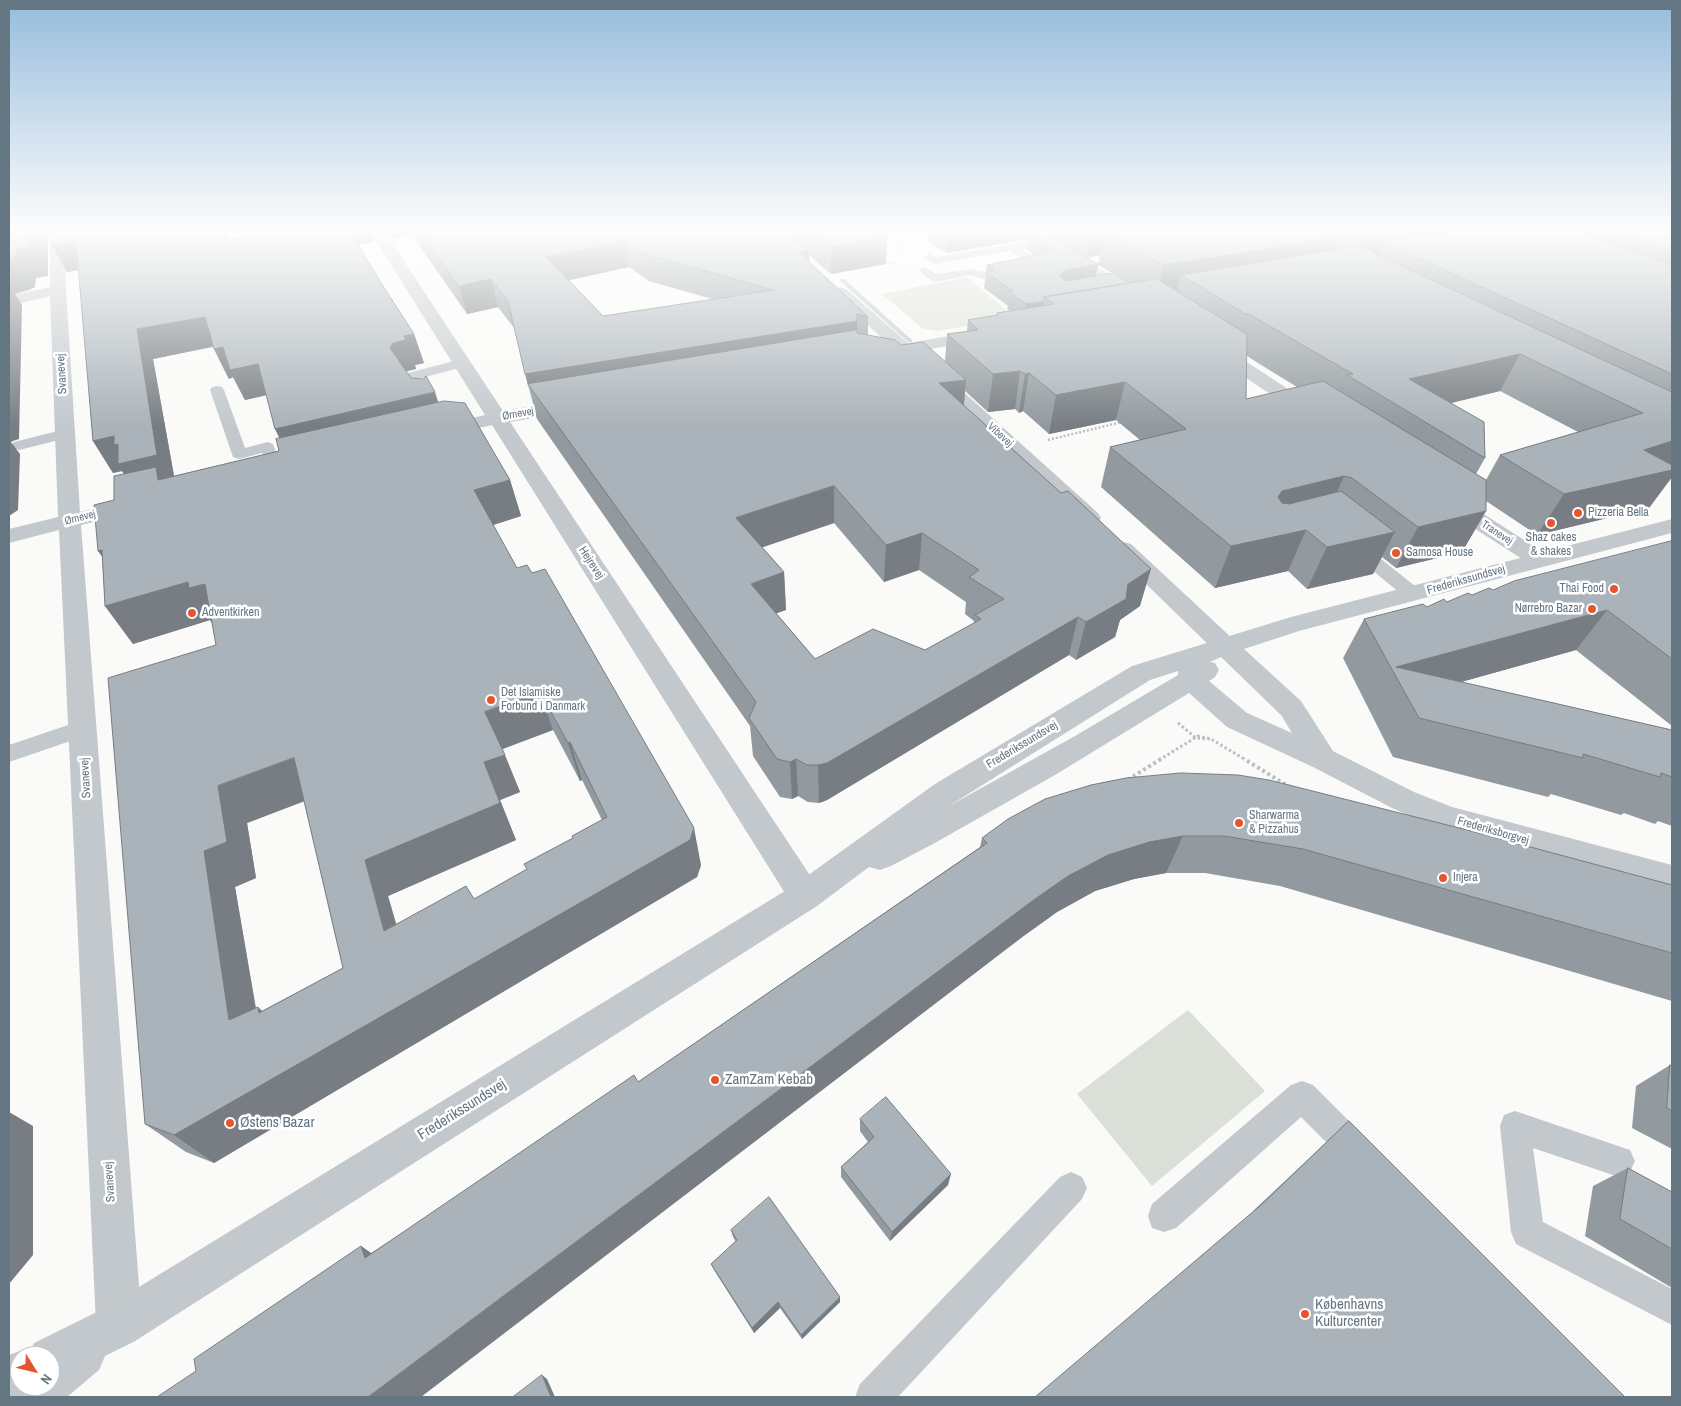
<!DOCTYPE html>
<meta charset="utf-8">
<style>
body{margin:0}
#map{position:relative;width:1681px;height:1406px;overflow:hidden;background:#fafaf8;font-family:"Archivo Narrow",sans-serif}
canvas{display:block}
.frame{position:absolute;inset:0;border:10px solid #657683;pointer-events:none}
.north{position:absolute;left:10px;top:1346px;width:50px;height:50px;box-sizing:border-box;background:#fff;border:1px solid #c1c8cd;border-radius:50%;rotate:126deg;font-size:14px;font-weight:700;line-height:20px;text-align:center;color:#657683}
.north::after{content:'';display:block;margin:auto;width:18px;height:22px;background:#e4572e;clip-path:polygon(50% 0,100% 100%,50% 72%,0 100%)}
</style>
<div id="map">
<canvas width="1681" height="1406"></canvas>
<div class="frame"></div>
<div class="north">N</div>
</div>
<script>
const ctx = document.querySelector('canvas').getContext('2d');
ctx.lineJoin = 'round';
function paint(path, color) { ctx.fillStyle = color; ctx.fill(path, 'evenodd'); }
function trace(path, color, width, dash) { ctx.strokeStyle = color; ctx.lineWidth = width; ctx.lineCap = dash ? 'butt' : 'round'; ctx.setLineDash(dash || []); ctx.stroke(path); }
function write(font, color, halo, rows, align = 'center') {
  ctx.font = font + ' "Archivo Narrow",sans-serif'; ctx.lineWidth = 5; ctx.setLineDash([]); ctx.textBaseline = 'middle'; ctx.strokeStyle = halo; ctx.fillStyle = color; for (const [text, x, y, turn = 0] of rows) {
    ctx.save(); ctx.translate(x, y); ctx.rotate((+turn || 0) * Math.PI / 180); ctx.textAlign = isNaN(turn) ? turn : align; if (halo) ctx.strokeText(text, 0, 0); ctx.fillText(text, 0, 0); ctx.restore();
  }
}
const green = new Path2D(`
 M 967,277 L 1015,318 L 937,331 L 922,328 L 882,294 Z
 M 1188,1010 L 1265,1091 L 1152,1186 L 1077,1094 Z`);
const stream = new Path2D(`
 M 840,279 L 844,279 L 912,340 L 912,342 L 908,342 L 840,281 Z`);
const pathFar3 = new Path2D(`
 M 886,231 L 897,245
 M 903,252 L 897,245 L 909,243
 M 883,259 L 889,264 L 899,261`);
const pathFar2 = new Path2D(`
 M 1048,440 L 1122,422`);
const pathFar1 = new Path2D(`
 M 1178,723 L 1196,738 L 1210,739
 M 1159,760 L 1198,736 L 1211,739 L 1246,760`);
const path = new Path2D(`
 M 1161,759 L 1086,806 C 1139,798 1193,793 1246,801 C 1285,807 1321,819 1358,829 L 1244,759`);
const service = new Path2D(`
 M 240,231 L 250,231 L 257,246 L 266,245 L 272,248 L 266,251 L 249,252 Z
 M 1026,242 L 1032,245 L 1023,249 L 1043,264 L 1045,266 L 1043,268 L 987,280 L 970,275 L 935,282 L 931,280 L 918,270 L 924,267 L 937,274 L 970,269 L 987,272 L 1029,264 L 1011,251 L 934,264 L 923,257 L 929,254 L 936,257 Z
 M 462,359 L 467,360 L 469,363 L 467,366 L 418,379 L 432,399 L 430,402 L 420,402 L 402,377 L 404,374 Z
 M 217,386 L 222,387 L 224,390 L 245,448 L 268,442 L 273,444 L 283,471 L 281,474 L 269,474 L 262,453 L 239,459 L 233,457 L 210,390 L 212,387 Z
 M 66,429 L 71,431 L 74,434 L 71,437 L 19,450 L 14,448 L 11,445 L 14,442 Z
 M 1355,542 L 1361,543 L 1420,590 L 1422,594 L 1420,598 L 1413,600 L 1406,598 L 1349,551 L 1346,547 L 1349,543 Z
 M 83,720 L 91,722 L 94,728 L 91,734 L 9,762 L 9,745 Z
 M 1302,1081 L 1313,1085 L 1369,1141 L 1374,1152 L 1369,1163 L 1358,1168 L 1347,1163 L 1301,1117 L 1176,1228 L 1164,1232 L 1152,1228 L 1148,1216 L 1152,1204 L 1291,1085 Z
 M 1515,1111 L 1630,1150 L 1635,1161 L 1630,1172 L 1619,1177 L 1533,1148 L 1543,1222 L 1672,1289 L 1672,1325 L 1516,1244 L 1511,1232 L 1500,1126 L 1504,1115 Z
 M 1071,1172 L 1082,1177 L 1087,1188 L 1082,1199 L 898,1397 L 855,1397 L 860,1384 L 1060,1177 Z`);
const minor = new Path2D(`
 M 50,231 L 64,231 L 66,290 L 80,512 L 131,499 L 139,501 L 142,506 L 139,511 L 81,525 L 142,1325 L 135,1341 L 119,1348 L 103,1341 L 96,1325 L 59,530 L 9,543 L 9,529 L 58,517 L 50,296 L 9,306 L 9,296 L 50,287 Z
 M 370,231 L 384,231 L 503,411 L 572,399 L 579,401 L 581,405 L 579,409 L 572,411 L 510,422 L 817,886 L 822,896 L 817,906 L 805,910 L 793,906 L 492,425 L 440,437 L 433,435 L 430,431 L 433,427 L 485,415 Z
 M 1021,231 L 1037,231 L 1139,292 L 1141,295 L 1139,298 L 1127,298 Z
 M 840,287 L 846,289 L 908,343 L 984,330 L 990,331 L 992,335 L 990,339 L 918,351 L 1098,513 L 1101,518 L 1098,523 L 1090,525 L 1082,523 L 901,354 L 890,356 L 884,355 L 881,351 L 884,347 L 891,346 L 834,295 L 832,292 L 834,289 Z
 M 1215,344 L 1221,345 L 1317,408 L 1320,412 L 1317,416 L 1310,418 L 1303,416 L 1209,353 L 1206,349 L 1209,345 Z
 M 1449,495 L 1457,497 L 1546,554 L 1550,559 L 1546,564 L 1538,566 L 1530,564 L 1441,507 L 1438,502 L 1441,497 Z
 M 1123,542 L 1131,544 L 1234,640 L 1238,646 L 1234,652 L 1225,655 L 1216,652 L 1115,554 L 1111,549 L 1115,544 Z`);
const tertiary = new Path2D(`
 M 1672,519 L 1672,533 L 1299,631 L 1244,649 L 1301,701 L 1333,751 L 1414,792 L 1452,807 L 1672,865 L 1672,893 L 1434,827 L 1392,808 L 1313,767 L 1227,727 L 1189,693 L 1055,775 L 933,844 L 891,866 L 880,870 L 869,867 L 817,906 L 135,1341 L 105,1356 L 99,1370 L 67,1397 L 9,1397 L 9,1355 L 20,1351 L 29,1354 L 34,1343 L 103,1309 L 793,886 L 935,784 L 1132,666 L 1291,617 ZM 1221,657 L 1281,715 L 1292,733 L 1247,713 L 1209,681 L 1215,677 L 1219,670 L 1215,663 L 1210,662 ZM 1178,671 L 1178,675 L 1075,736 L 949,806 L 1150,680 ZM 20,1356 L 50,1356 L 50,1386 L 20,1386 Z`);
const wall = new Path2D(`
 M 385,231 L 878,231 L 887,237 L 886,264 L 831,274 L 809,255 L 809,262 L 868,317 L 868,335 L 901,345 L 945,361 L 947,334 L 967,331 L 968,320 L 997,315 L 997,313 L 1010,311 L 1007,309 L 1008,306 L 984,288 L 987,265 L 1035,256 L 1026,249 L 1029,233 L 1041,231 L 1039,231 L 1672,231 L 1672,477 L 1649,508 L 1537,535 L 1486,501 L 1486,511 L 1462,552 L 1396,568 L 1382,557 L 1373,574 L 1307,589 L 1288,571 L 1215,588 L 1101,487 L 1110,447 L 1140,440 L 1116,420 L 1049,434 L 1023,411 L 1019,413 L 1015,409 L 988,412 L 965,391 L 964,405 L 1140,606 L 1120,620 L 1115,637 L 1076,660 L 1069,655 L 827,800 L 819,803 L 808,802 L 798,796 L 792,799 L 780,797 L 753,756 L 750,726 L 537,419 L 514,328 L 498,307 L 467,314 L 412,235 L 391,239 ZM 1100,255 L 1098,264 L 1087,258 ZM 1098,265 L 1112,273 L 1096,276 ZM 629,267 L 649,281 L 712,299 L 603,316 L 569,280 ZM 1247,356 L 1258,363 L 1297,387 L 1246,399 ZM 1500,391 L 1578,432 L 1500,455 L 1486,480 L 1476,474 L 1485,458 L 1451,403 ZM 834,523 L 884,582 L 919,570 L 966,602 L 965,614 L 974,621 L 974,623 L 925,650 L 815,659 L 776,613 L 786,610 L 784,572 L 762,547 Z
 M 930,231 L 1029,231 L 1028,239 L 946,253 L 929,242 Z
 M 374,242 L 358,245 L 378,278 L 414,334 L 424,363 L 415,365 L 416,369 L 406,371 L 411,378 L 438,402 L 510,480 L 521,516 L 493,525 L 517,568 L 701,865 L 697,877 L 214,1163 L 186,1152 L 145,1124 L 216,645 L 212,623 L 210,620 L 133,644 L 105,606 L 102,556 L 98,551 L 114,500 L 124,474 L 122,471 L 113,473 L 93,441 L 79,270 L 67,272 L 52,245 ZM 213,347 L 229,379 L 233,377 L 245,400 L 266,395 L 280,439 L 279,451 L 174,476 L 153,359 ZM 553,730 L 580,781 L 582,780 L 602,820 L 527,870 L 474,899 L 396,924 L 388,896 L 516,840 L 500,800 L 520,792 L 502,749 ZM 304,801 L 343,968 L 262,1011 L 256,1008 L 235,887 L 256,878 L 247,823 Z
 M 1672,541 L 1672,726 L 1576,650 L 1461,682 L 1672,730 L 1672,826 L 1658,821 L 1655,824 L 1624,813 L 1621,815 L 1551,794 L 1548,797 L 1393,757 L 1343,658 L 1364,619 L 1427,607 L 1493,590 Z
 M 1045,799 L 1672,885 L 1672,1001 L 1280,886 L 1205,873 L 1166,873 L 1134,879 L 1095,891 L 1057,912 L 1025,935 L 196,1371 L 361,1246 L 371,1253 L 638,1082 L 980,847 L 982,838 Z
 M 1670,1065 L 1672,1066 L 1672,1152 L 1672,1149 L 1632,1128 L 1636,1086 Z
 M 860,1119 L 948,1185 L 890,1241 L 841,1177 L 841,1167 L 868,1142 L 860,1131 Z
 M 1349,1121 L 1625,1397 L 1253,1211 Z
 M 1628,1168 L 1672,1192 L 1672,1288 L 1585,1236 L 1593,1186 Z
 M 731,1230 L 840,1302 L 802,1339 L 780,1308 L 754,1333 L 714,1270 L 711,1264 L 736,1242 L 733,1237 Z`);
const shadedWall = new Path2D(`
 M 31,231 L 47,231 L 48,232 L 48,276 L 36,278 L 35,287 L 29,290 L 15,294 L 22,305 L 19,439 L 13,441 L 11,442 L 20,454 L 18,510 L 9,516 L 9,259 Z
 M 224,231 L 226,231 L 232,245 L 228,240 Z
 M 348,231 L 371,231 L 374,242 L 353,246 Z
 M 389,231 L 411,231 L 412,235 L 391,239 Z
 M 947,231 L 1029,231 L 1028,239 L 946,253 Z
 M 1091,231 L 1123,231 L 1106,233 L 1104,232 L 1100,255 L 1086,258 Z
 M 1239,231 L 1286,231 L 1338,237 L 1326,270 L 1181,275 L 1176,296 L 1155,299 L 1164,265 L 1232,254 Z
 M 1379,231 L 1556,231 L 1383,242 L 1376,262 L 1350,266 L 1363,233 Z
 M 887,237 L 886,264 L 831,274 L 831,247 Z
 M 76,241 L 91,268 L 67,272 L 52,245 Z
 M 625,241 L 629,267 L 552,284 L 546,257 Z
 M 809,251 L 810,277 L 799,252 Z
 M 1098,264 L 1095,280 L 1063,286 L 1059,276 L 1066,270 Z
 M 491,279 L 498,307 L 467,314 L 459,286 Z
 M 1043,302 L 1040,319 L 1024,322 L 1026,304 Z
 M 857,314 L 857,350 L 528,384 L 533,404 L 525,374 Z
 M 205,317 L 219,345 L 153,359 L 176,487 L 138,496 L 122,471 L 113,473 L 93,441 L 137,329 Z
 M 414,334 L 424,363 L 415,365 L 416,369 L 404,372 L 390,348 L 393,343 L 404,336 Z
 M 223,347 L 258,364 L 272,394 L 245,400 L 233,377 L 229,379 L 214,349 Z
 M 1520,354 L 1500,391 L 1410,413 L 1409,379 Z
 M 1020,371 L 1015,409 L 988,412 L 993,374 Z
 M 1029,373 L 1023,411 L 1019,413 L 1025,374 Z
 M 966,380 L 963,415 L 939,383 Z
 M 1125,382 L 1116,420 L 1049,434 L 1056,395 Z
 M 435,392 L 445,423 L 290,460 L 275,429 Z
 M 1672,441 L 1672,477 L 1649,508 L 1537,535 L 1564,494 L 1644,450 Z
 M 1344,476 L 1326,517 L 1261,538 L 1278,497 L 1282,491 Z
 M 510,480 L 521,516 L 487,527 L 474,490 Z
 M 834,486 L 834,523 L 740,555 L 736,518 Z
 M 1486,511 L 1462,552 L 1396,568 L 1418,527 Z
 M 1306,530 L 1288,571 L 1215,588 L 1231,546 Z
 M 1395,532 L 1373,574 L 1307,589 L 1327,547 Z
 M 922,533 L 919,570 L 884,582 L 886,545 Z
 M 102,550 L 125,588 L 98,551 Z
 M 1151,569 L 1140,606 L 1120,620 L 1115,637 L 1076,660 L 1086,622 L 1128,584 Z
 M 784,572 L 786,610 L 755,621 L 751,584 Z
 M 188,582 L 205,584 L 214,626 L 210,620 L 133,644 L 105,606 Z
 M 1607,610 L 1576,650 L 1407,697 L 1396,667 Z
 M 1078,617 L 1069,655 L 827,800 L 819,803 L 818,765 Z
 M 540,692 L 553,730 L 500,750 L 485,712 Z
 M 570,742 L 582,780 L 580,781 L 568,743 Z
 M 505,755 L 520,792 L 500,800 L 516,840 L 388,896 L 408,965 L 384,931 L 365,860 L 484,762 Z
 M 294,758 L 318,796 L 247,823 L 256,878 L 235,887 L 263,1052 L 229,1020 L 204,851 L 218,786 Z
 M 796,759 L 798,796 L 792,799 L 790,762 Z
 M 9,807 L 10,808 L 9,850 Z
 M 694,828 L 701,865 L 697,877 L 214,1163 L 174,1135 Z
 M 1183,836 L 1166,873 L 1134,879 L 1095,891 L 1057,912 L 1025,935 L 421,1397 L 368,1397 L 1035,899 L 1068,876 L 1108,855 L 1149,842 Z
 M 258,1007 L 290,1039 L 259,1013 Z
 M 9,1112 L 33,1126 L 33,1255 L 9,1284 Z
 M 951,1174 L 948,1185 L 890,1241 L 892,1232 Z
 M 361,1246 L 393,1269 L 365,1258 Z
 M 840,1297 L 840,1302 L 802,1339 L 801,1335 Z
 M 778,1302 L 780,1308 L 754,1333 L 752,1328 Z
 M 542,1375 L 547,1379 L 555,1397 L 551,1397 Z`);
const building = new Path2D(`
 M 9,231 L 31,231 L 30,246 L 17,248 L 17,256 L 9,259 Z
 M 51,231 L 224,231 L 228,240 L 285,231 L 350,231 L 378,278 L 414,334 L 404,336 L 406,340 L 393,343 L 390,348 L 411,378 L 423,379 L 426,376 L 435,392 L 275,429 L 258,364 L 230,370 L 223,347 L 214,349 L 205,317 L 137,329 L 157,455 L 118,464 L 118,444 L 114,445 L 114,436 L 93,441 L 76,241 L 52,245 Z
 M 420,231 L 787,231 L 809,251 L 799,252 L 868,317 L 857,314 L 857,321 L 525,374 L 508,301 L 491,279 L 459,286 ZM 625,241 L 645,254 L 774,290 L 603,316 L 546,257 Z
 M 810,231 L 878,231 L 887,237 L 831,247 Z
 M 1042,231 L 1098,264 L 1066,270 L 1059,276 L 1066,281 L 1113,273 L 1130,283 L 1044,297 L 1043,302 L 1026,304 L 1009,292 L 1013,291 L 986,272 L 994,270 L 987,265 L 1047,253 L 1049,249 L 1029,233 Z
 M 1111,231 L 1236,231 L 1239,232 L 1247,231 L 1324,231 L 1338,237 L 1164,265 L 1104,232 Z
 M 1357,231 L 1379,231 L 1363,233 Z
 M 1459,231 L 1576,231 L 1672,265 L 1672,374 L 1383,242 Z
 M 1612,231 L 1672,231 L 1672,252 Z
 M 1359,246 L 1672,392 L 1672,441 L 1644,450 L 1672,465 L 1672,470 L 1564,494 L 1500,455 L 1643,413 L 1520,354 L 1409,379 L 1484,422 L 1485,458 L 1347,375 L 1353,374 L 1247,313 L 1247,315 L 1181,275 Z
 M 1157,279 L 1247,334 L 1246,399 L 1323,381 L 1486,480 L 1486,511 L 1418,527 L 1352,478 L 1344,476 L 1282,491 L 1278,497 L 1282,503 L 1289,504 L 1341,491 L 1395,532 L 1327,547 L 1306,530 L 1231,546 L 1110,447 L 1186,429 L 1125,382 L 1056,395 L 1029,373 L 1025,374 L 1020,371 L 993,374 L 947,334 L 978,330 L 968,320 L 998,315 L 997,313 L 1054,304 L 1044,297 Z
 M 857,330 L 857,333 L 895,340 L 901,345 L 923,342 L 966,380 L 939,383 L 1061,493 L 1068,491 L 1151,569 L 1128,584 L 1126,599 L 1086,622 L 1078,617 L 827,763 L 818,765 L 807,765 L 796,759 L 790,762 L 777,759 L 749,718 L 756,702 L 528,384 ZM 834,486 L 886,545 L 922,533 L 979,570 L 969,577 L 1004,599 L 975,615 L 981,619 L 925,650 L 873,629 L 815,659 L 751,584 L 784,572 L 736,518 Z
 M 444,401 L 465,403 L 510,480 L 474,490 L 517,568 L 527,565 L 532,573 L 545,569 L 694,828 L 690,840 L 174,1135 L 145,1124 L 108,678 L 216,645 L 205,584 L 189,588 L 188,582 L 105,606 L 102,550 L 98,551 L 94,505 L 114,500 L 114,476 L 156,467 L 158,480 L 279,451 L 276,439 ZM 540,692 L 568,743 L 570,742 L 607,817 L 572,836 L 573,838 L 524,864 L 527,869 L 474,899 L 466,886 L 384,931 L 365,860 L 500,803 L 484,762 L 505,755 L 485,712 ZM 294,758 L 343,968 L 259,1013 L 258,1007 L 229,1020 L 204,851 L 227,842 L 218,786 Z
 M 1672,541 L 1672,659 L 1607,610 L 1396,667 L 1672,730 L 1672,777 L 1661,773 L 1660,777 L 1583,754 L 1583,758 L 1419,718 L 1364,619 L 1423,604 L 1427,607 L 1444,599 L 1447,602 L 1468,593 L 1472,595 L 1489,588 L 1493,590 L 1514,581 Z
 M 1181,773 L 1238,775 L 1269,780 L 1467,830 L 1672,885 L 1672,953 L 1303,849 L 1224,836 L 1183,836 L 1149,842 L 1108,855 L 1068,876 L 1035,899 L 368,1397 L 157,1397 L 196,1371 L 194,1359 L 361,1246 L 365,1258 L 634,1075 L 638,1082 L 987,843 L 982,838 L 1008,819 L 1045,799 L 1091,785 L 1126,778 Z
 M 1670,1065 L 1672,1066 L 1672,1111 L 1667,1108 Z
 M 886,1097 L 951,1174 L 892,1232 L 841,1167 L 874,1137 L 860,1119 Z
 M 1349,1121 L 1625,1397 L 1035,1397 L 1261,1205 Z
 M 1628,1168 L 1672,1192 L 1672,1249 L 1620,1219 Z
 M 769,1197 L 840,1297 L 801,1335 L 778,1302 L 752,1328 L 711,1264 L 737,1240 L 731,1230 Z
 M 542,1375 L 551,1397 L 513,1397 Z`);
const markers = [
 [1578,513,5,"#e4572e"],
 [1551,523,5,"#e4572e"],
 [1396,553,5,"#e4572e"],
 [1614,589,5,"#e4572e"],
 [1592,609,5,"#e4572e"],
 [192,613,5,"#e4572e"],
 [491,700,5,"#e4572e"],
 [1239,823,5,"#e4572e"],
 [1443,878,5,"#e4572e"],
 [715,1080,5,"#e4572e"],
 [230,1123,5,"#e4572e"],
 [1305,1314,5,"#e4572e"]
];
const farStreetnames = [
 ["Ørnevej",518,414,-10],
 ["Vibevej",1000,435,43],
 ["Ørnevej",80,518,-14],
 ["Tranevej",1497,533,33]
];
const streetNames = [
 ["Svanevej",62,374,-93],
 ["Hejrevej",591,563,57],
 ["Frederikssundsvej",1466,580,-16],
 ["Frederikssundsvej",1022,745,-31],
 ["Svanevej",86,778,-93],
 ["Frederiksborgvej",1493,831,16],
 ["Svanevej",110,1182,-94]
];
const poiNames = [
 ["Pizzeria Bella",1588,513],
 ["Shaz cakes",1551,538,"center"],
 ["& shakes",1551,552,"center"],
 ["Samosa House",1406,553],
 ["Thai Food",1604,589,"right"],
 ["Nørrebro Bazar",1582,609,"right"],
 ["Adventkirken",202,613],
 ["Det Islamiske",501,693],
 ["Forbund i Danmark",501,707],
 ["Sharwarma",1249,816],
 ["& Pizzahus",1249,830],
 ["Injera",1453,878]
];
const nearPoinames = [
 ["ZamZam Kebab",725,1080],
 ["Østens Bazar",240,1123],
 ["Københavns",1315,1305],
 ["Kulturcenter",1315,1322]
];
const nearStreetnames = [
 ["Frederikssundsvej",462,1110,-32]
];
paint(green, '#dadfd7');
paint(stream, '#bbc7cb');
trace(pathFar3, '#bbbfc2', 2, [1, 1]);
trace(pathFar2, '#bbbfc2', 2.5, [2, 2]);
trace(pathFar1, '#bbbfc2', 3, [2.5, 2.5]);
trace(path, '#bbbfc2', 4, [3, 3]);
paint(service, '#c3c8cc');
paint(minor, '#c3c8cc');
paint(tertiary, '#c3c8cc');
paint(wall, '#929a9f');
paint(shadedWall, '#777d82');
paint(building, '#aab3b9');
trace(building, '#777d82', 1);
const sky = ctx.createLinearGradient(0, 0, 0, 427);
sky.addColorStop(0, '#96bcdc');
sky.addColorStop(0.54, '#fdfdfc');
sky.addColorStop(1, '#fdfdfc00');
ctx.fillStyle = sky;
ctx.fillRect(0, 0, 1681, 427);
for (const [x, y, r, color] of markers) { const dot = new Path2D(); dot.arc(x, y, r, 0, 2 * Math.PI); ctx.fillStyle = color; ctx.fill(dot); trace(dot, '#fff', 2); }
write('11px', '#657683', '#fff', farStreetnames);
write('12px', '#657683', '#fff', streetNames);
write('12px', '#657683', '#fff', poiNames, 'left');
write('15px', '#657683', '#fff', nearPoinames, 'left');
write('15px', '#657683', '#fff', nearStreetnames);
</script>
